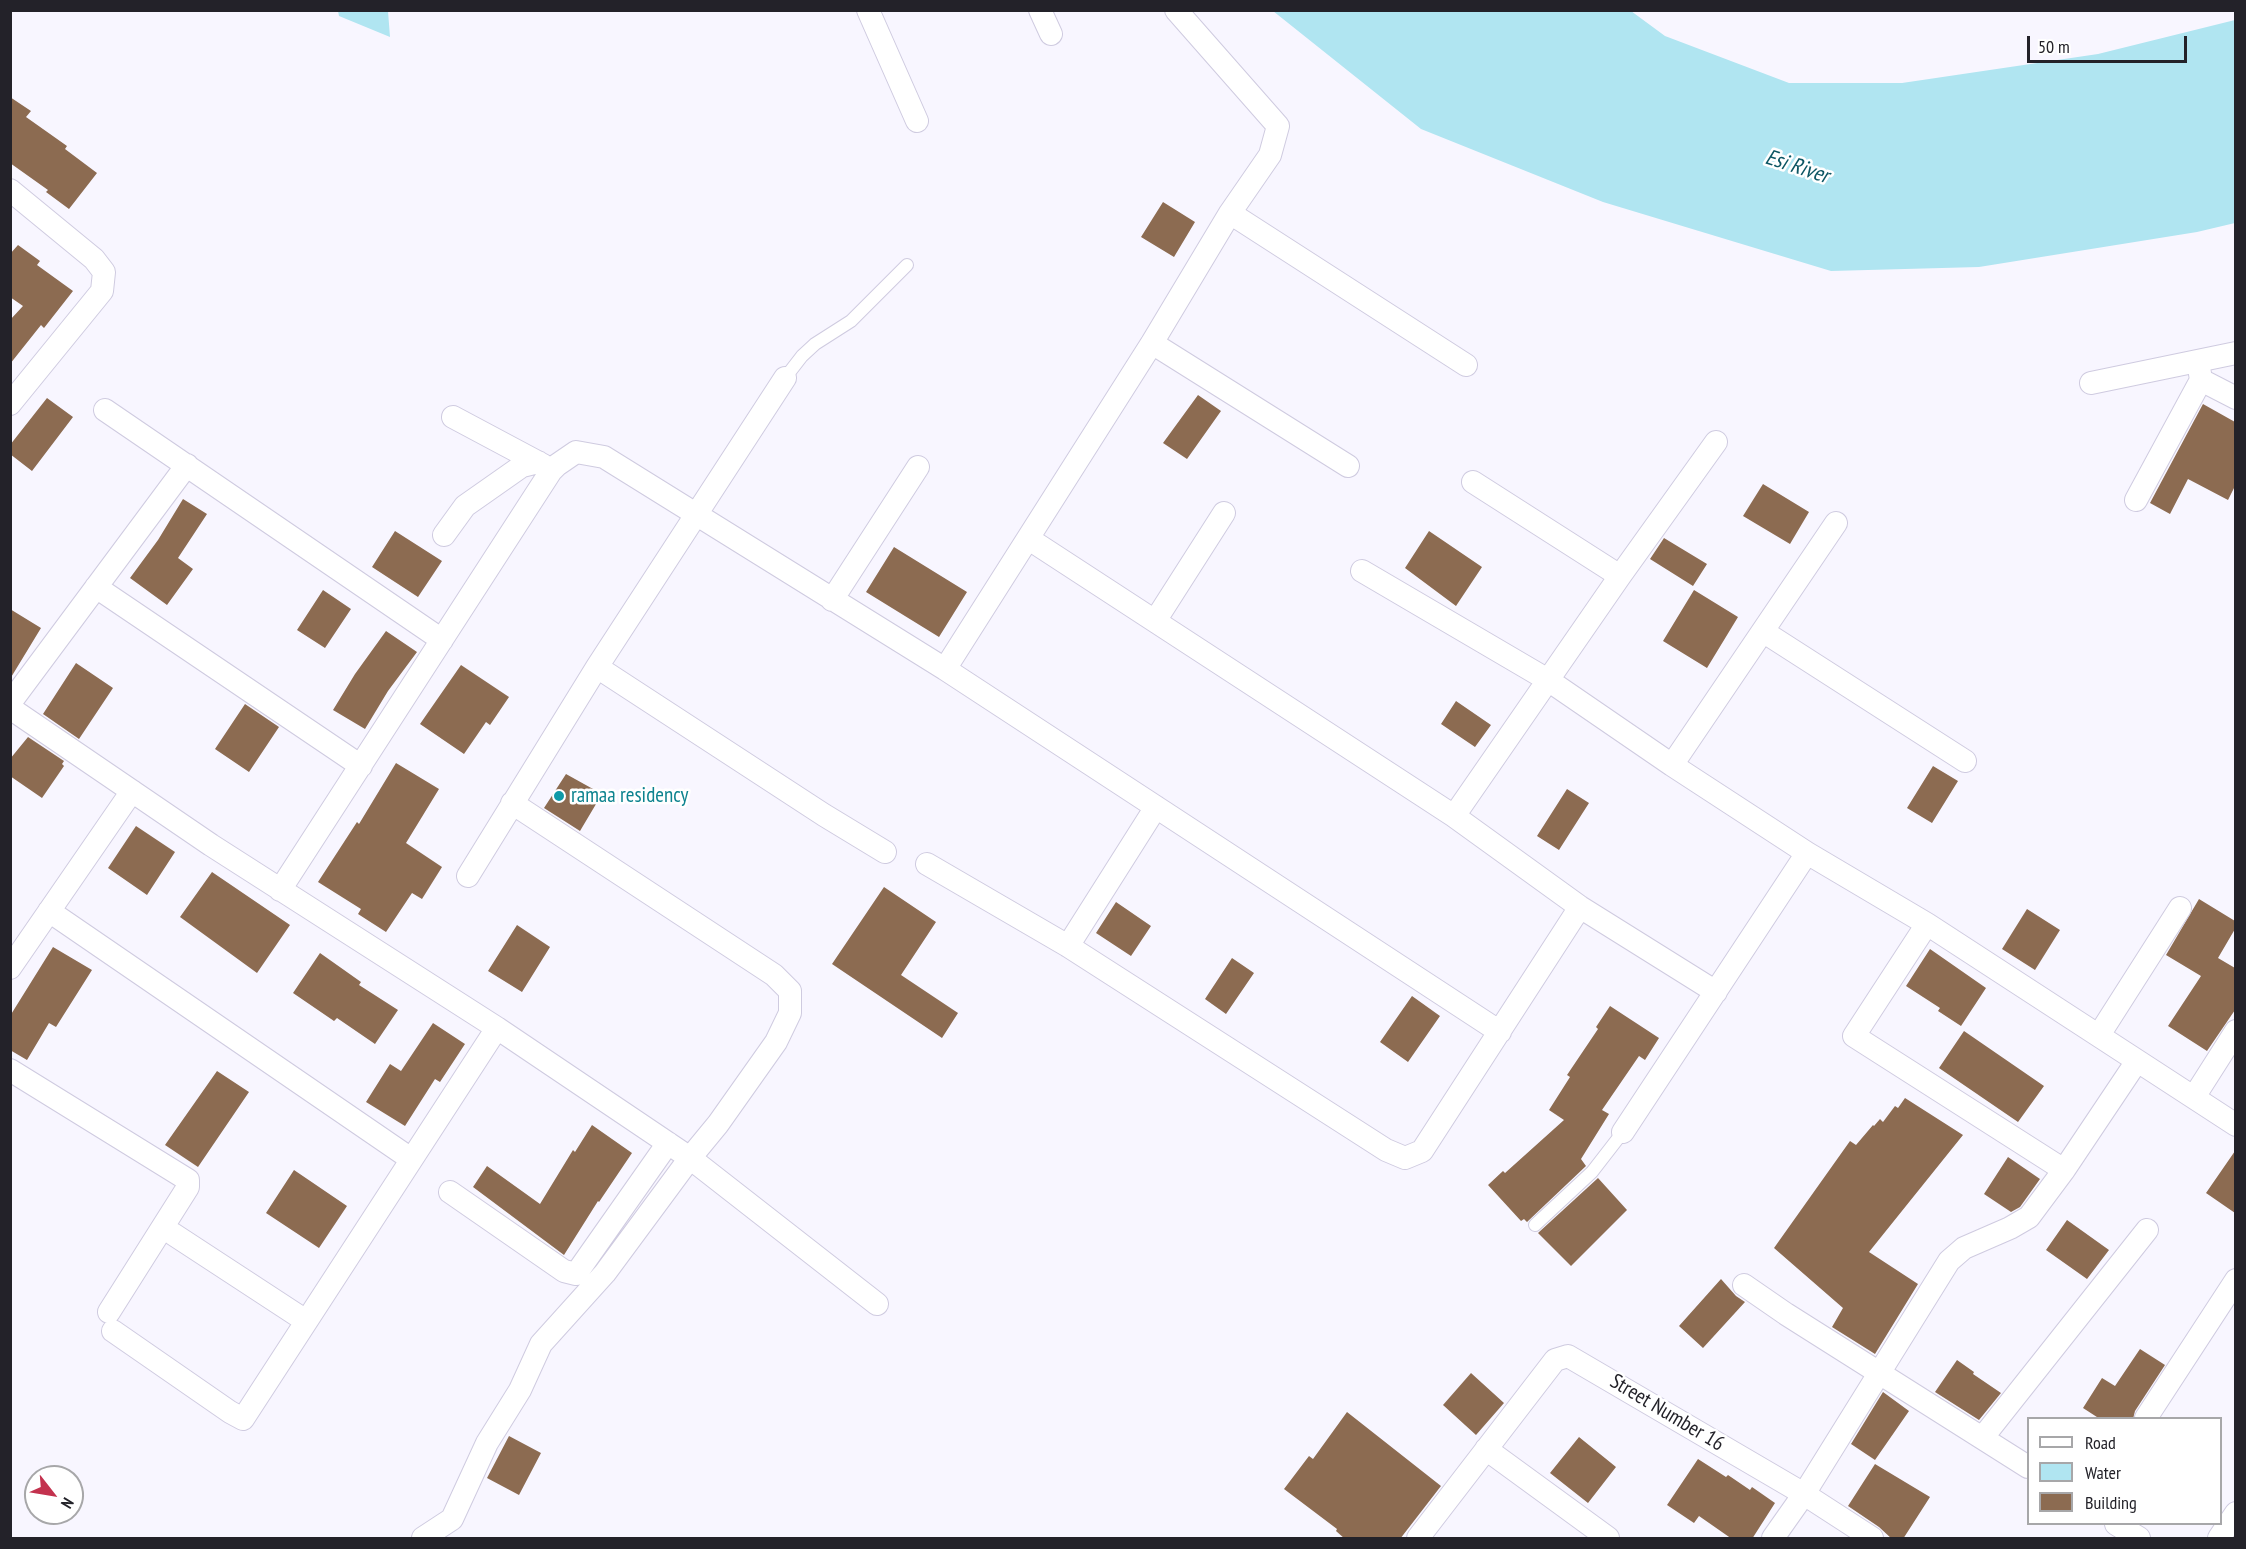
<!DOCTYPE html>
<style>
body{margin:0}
#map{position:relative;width:2246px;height:1549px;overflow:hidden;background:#f8f6ff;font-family:"PT Sans Narrow",sans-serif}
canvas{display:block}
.frame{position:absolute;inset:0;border:12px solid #232229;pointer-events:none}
.legend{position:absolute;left:2027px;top:1417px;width:195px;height:108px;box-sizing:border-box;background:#fff;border:2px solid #a7a7a9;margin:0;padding:8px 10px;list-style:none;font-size:18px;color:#232229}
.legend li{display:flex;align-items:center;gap:12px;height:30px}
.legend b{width:30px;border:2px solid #a7a7a9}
.north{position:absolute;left:24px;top:1465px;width:60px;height:60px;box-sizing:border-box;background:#fff;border:2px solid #a7a7a9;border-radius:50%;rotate:121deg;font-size:16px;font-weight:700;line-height:24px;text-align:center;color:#232229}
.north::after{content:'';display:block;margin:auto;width:21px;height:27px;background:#c3324e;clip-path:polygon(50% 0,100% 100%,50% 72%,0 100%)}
.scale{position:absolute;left:2027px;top:36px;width:160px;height:27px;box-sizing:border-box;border:3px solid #232229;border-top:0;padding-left:8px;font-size:18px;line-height:21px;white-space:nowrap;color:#232229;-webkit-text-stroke:4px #fff;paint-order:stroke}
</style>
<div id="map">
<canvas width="2246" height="1549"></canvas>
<div class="frame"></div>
<ul class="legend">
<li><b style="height:8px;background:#fff"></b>Road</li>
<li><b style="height:16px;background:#b0e5f1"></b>Water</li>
<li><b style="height:16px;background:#8c6b51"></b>Building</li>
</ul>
<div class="north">N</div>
<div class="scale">50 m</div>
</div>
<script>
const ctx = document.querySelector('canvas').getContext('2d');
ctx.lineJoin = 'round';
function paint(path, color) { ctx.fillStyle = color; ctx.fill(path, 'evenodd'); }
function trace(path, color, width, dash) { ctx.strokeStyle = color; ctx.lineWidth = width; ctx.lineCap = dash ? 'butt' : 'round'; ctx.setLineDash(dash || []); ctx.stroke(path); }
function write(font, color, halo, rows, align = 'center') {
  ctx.font = font + ' "PT Sans Narrow",sans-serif'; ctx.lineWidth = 5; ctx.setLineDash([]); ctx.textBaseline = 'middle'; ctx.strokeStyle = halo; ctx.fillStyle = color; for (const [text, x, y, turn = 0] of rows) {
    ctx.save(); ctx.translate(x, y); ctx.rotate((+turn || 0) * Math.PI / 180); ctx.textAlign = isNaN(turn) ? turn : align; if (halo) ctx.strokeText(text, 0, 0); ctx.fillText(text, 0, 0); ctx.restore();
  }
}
const water = new Path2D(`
 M 338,11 L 388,11 L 390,37 L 339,16 Z
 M 1273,11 L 1631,11 L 1665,36 L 1789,83 L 1902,83 L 2098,54 L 2235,20 L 2235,223 L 2197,232 L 1979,267 L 1831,271 L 1603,202 L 1421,129 Z`);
const building = new Path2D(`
 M 10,97 L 31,111 L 26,117 L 67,146 L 65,149 L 97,173 L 69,209 L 46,192 L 48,190 L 10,163 Z
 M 1163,202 L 1195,222 L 1174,257 L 1141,237 Z
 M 18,245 L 40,261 L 37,265 L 73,291 L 44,328 L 41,325 L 10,364 L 10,320 L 23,306 L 10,297 L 10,254 Z
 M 1198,395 L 1221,411 L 1187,459 L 1163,443 Z
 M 47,398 L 73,417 L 32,471 L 10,454 L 10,445 Z
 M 2203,404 L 2235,422 L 2235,486 L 2228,500 L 2188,479 L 2170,514 L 2150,503 Z
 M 1763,484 L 1809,512 L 1790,544 L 1743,516 Z
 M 183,499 L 207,514 L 178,558 L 193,569 L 167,605 L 130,578 L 158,540 Z
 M 395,531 L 442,561 L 418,597 L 372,567 Z
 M 1429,531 L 1482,567 L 1456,606 L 1405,568 Z
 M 1664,538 L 1707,564 L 1693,586 L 1650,559 Z
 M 894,547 L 967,592 L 939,637 L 866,592 Z
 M 323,590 L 351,609 L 325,648 L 297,630 Z
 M 1694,590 L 1738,617 L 1707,668 L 1663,641 Z
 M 10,609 L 41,628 L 10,679 Z
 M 386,631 L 417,652 L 388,691 L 365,729 L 333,710 L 355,674 Z
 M 76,663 L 113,688 L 79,739 L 43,714 Z
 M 461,665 L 509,697 L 490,725 L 486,722 L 464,754 L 420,724 Z
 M 1456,701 L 1491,725 L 1475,747 L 1441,724 Z
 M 245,704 L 279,727 L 249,772 L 215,749 Z
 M 28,737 L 64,761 L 62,764 L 64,766 L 42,798 L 10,776 L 10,759 Z
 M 396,763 L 439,789 L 406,843 L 442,867 L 422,899 L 412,893 L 386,932 L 358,914 L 361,909 L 318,882 L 357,822 L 359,824 Z
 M 1933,766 L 1958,781 L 1932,823 L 1907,808 Z
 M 566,774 L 602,794 L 580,831 L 544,808 Z
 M 1567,789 L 1589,803 L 1559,850 L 1537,836 Z
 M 136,826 L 175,852 L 147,895 L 108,868 Z
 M 212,872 L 290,925 L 257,973 L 180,917 Z
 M 884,887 L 936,922 L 901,975 L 958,1013 L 942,1038 L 832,964 Z
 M 2199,899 L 2235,921 L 2235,929 L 2218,958 L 2235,968 L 2235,1010 L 2207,1051 L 2168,1026 L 2201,976 L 2166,955 Z
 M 1116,902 L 1151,926 L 1131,956 L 1096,933 Z
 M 2027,909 L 2060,930 L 2035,970 L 2002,949 Z
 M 517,925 L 550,947 L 522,992 L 488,971 Z
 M 53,947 L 92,970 L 56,1027 L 49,1023 L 27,1060 L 10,1050 L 10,1016 Z
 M 1930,949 L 1986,988 L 1961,1026 L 1938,1011 L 1940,1008 L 1906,986 Z
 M 320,953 L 361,982 L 359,985 L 398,1010 L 375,1044 L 337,1018 L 334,1021 L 293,993 Z
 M 1232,958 L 1254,973 L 1226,1014 L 1205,999 Z
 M 1412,996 L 1440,1016 L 1408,1062 L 1380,1042 Z
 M 1610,1006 L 1659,1038 L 1645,1060 L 1639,1056 L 1602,1110 L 1609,1114 L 1581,1159 L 1586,1166 L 1527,1222 L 1524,1219 L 1521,1221 L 1488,1185 L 1503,1171 L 1505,1173 L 1564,1120 L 1549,1110 L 1570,1077 L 1567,1075 L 1598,1029 L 1596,1027 Z
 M 433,1023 L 465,1044 L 440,1082 L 435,1079 L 405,1126 L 366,1102 L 390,1064 L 401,1071 Z
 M 1964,1031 L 2044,1086 L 2018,1122 L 1939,1068 Z
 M 217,1071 L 249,1092 L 198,1167 L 165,1145 Z
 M 1905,1098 L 1963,1135 L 1869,1252 L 1918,1284 L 1875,1354 L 1832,1327 L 1843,1308 L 1774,1248 L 1850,1141 L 1856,1145 L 1873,1125 L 1874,1126 L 1880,1119 L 1883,1122 L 1895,1106 L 1898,1108 Z
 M 592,1125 L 632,1153 L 599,1202 L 598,1201 L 564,1255 L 473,1187 L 487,1166 L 540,1204 L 573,1150 L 575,1152 Z
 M 2235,1151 L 2235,1213 L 2206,1193 Z
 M 2008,1157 L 2040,1179 L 2020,1207 L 2011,1212 L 1984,1194 Z
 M 294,1170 L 347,1206 L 319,1248 L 266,1213 Z
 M 1598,1178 L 1627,1210 L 1571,1266 L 1538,1233 Z
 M 2067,1220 L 2109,1250 L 2087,1279 L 2046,1250 Z
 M 1721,1279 L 1736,1296 L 1745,1302 L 1703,1348 L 1679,1326 Z
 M 2140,1349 L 2165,1365 L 2135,1411 L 2133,1419 L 2100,1419 L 2083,1408 L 2102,1378 L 2115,1386 Z
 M 1957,1360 L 1974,1372 L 1973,1374 L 2001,1393 L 1979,1420 L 1935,1392 Z
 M 1471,1373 L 1504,1403 L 1476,1435 L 1443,1405 Z
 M 1883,1392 L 1909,1411 L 1875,1460 L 1851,1444 Z
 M 1347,1412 L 1441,1486 L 1400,1539 L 1345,1539 L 1336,1531 L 1337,1529 L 1284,1489 L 1309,1456 L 1313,1459 Z
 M 509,1436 L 541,1453 L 519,1495 L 487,1478 Z
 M 1579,1437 L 1616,1467 L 1588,1503 L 1550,1473 Z
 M 1698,1459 L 1726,1477 L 1728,1475 L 1750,1490 L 1752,1487 L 1775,1503 L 1752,1539 L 1732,1539 L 1699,1516 L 1694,1523 L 1667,1505 Z
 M 1875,1464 L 1930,1497 L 1903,1539 L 1892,1539 L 1879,1527 L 1848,1506 Z`);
const lane = new Path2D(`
 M 785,378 L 802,356 L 815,344 L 851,321 L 907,265
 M 1535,1225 L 1592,1172 L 1623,1132`);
const street = new Path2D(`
 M 868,10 L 917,121
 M 1040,10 L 1051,34
 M 10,190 L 94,259 L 104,272 L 102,291 L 10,404
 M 1230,213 L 1466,365
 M 1152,343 L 1348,466
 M 2201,380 L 2236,398
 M 2091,383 L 2236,353
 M 105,410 L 442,640
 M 453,417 L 543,465
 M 1473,482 L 1620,576
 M 2136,500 L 2201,380 L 2198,361
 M 444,535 L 465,506 L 522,466 L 538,462
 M 1029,539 L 1454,816 L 1580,907 L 1716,992
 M 1362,571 L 1548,680 L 1672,765 L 1807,853 L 1927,924 L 2236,1125
 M 96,587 L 361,766
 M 832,600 L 918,467
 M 1155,621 L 1224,513
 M 1764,632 L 1965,761
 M 597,667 L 824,815 L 885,852
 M 945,669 L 1152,343 L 1230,213 L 1270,155 L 1278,126 L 1176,10
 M 10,703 L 187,465
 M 10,708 L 211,845 L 497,1028 L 690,1158 L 605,1273 L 541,1344 L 520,1390 L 487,1443 L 452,1519 L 423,1538
 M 1672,765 L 1836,523
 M 512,803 L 774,975 L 790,991 L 790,1013 L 776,1042 L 718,1124 L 690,1158 L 877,1304
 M 1454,816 L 1620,576 L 1716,442
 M 927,864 L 1068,946 L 1386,1150 L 1405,1158 L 1422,1151 L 1580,907
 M 468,876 L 597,667 L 785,378
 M 280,890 L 551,471 L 557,465 L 576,452 L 604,457 L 945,669 L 1500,1032
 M 49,911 L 411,1159
 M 1927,924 L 1854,1036 L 2064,1170
 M 1068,946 L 1156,807
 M 10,968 L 132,791
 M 2099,1035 L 2180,908
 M 10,1070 L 188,1180 L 188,1187 L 109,1312
 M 2194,1097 L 2236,1031
 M 1623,1132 L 1807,853
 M 450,1192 L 564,1271 L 576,1274 L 668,1143
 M 173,1234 L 306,1321
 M 1744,1285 L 1786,1314 L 2028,1467
 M 113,1331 L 230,1412 L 243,1419 L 497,1028
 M 2146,1418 L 2236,1280
 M 1983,1437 L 2147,1230
 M 1486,1449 L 1608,1538
 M 2116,1524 L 2139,1538
 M 1418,1538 L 1555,1360 L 1568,1356 L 1804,1494 L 1872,1538
 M 1773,1538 L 1804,1494 L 1949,1261 L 1964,1248 L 2010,1228 L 2029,1217 L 2064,1170 L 2137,1061
 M 2219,1538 L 2236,1513`);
const markers = [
 [559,796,6,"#0f9aa8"]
];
const cultureNames = [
 ["ramaa residency",571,796]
];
const streetNames = [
 ["Street Number 16",1667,1413,31]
];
const waterNames = [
 ["Esi River",1797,167,18]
];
paint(water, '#b0e5f1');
paint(building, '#8c6b51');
trace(lane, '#cfcbe0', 14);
trace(street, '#cfcbe0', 24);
trace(lane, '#fff', 12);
trace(street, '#fff', 22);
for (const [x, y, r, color] of markers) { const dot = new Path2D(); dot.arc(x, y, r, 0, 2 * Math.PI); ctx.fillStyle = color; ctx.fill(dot); trace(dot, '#fff', 2); }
write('21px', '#0d838f', '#fff', cultureNames, 'left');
write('21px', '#232229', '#fff', streetNames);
write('italic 22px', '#0c5664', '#fff', waterNames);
</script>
